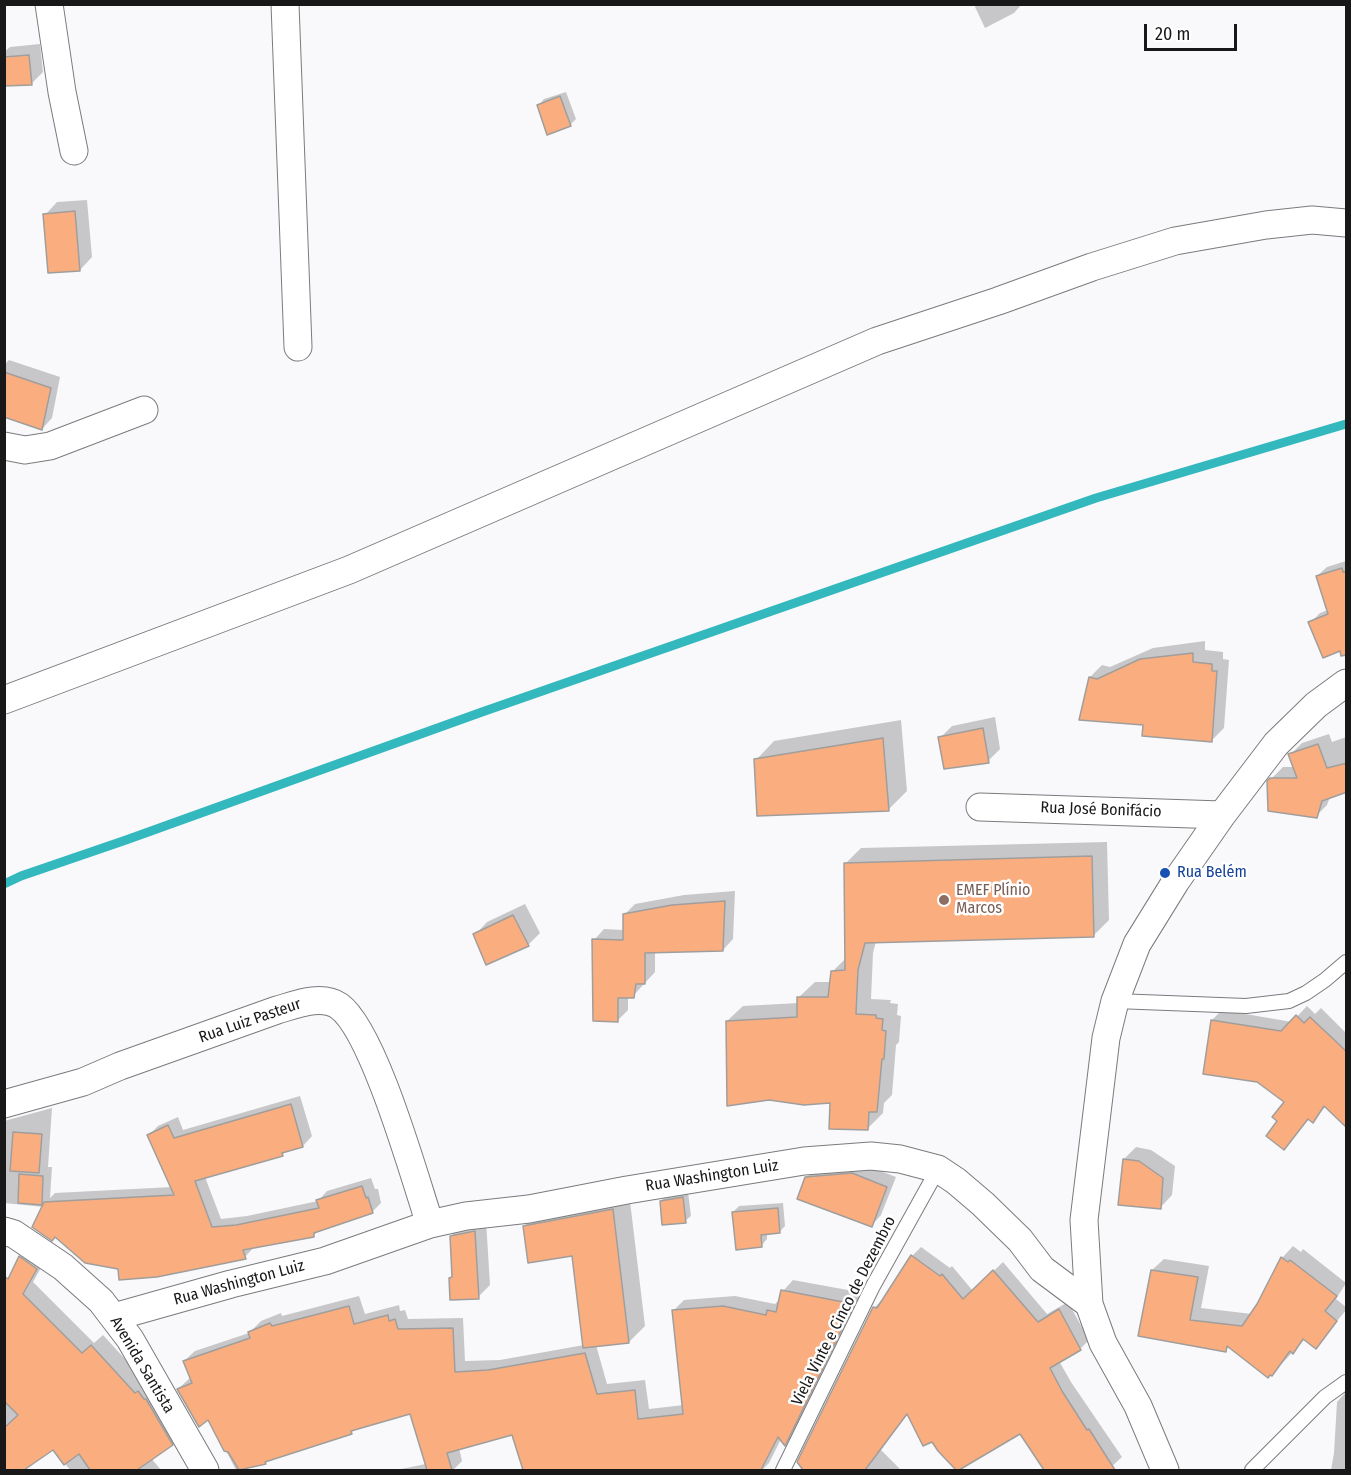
<!DOCTYPE html>
<meta charset="utf-8">
<style>
body{margin:0}
#map{position:relative;width:1351px;height:1475px;overflow:hidden;background:#f9f9fc;font-family:"Fira Sans Condensed",sans-serif}
canvas{display:block}
.frame{position:absolute;inset:0;border:6px solid #181819;pointer-events:none}
.scale{position:absolute;left:1144px;top:24px;width:93px;height:27px;box-sizing:border-box;border:3px solid #181819;border-top:0;padding-left:8px;font-size:18px;line-height:21px;white-space:nowrap;color:#181819;-webkit-text-stroke:4px #fff;paint-order:stroke}
</style>
<div id="map">
<canvas width="1351" height="1475"></canvas>
<div class="frame"></div>
<div class="scale">20 m</div>
</div>
<script>
const ctx = document.querySelector('canvas').getContext('2d');
ctx.lineJoin = 'round';
function paint(path, color) { ctx.fillStyle = color; ctx.fill(path, 'evenodd'); }
function trace(path, color, width, dash) { ctx.strokeStyle = color; ctx.lineWidth = width; ctx.lineCap = dash ? 'butt' : 'round'; ctx.setLineDash(dash || []); ctx.stroke(path); }
function write(font, color, halo, rows, align = 'center') {
  ctx.font = font + ' "Fira Sans Condensed",sans-serif'; ctx.lineWidth = 5; ctx.setLineDash([]); ctx.textBaseline = 'middle'; ctx.strokeStyle = halo; ctx.fillStyle = color; for (const [text, x, y, turn = 0] of rows) {
    ctx.save(); ctx.translate(x, y); ctx.rotate((+turn || 0) * Math.PI / 180); ctx.textAlign = isNaN(turn) ? turn : align; if (halo) ctx.strokeText(text, 0, 0); ctx.fillText(text, 0, 0); ctx.restore();
  }
}
const shadow = new Path2D(`
 M 977,4 L 1022,4 L 1014,13 L 985,28 L 975,7 Z
 M 40,44 L 43,72 L 31,84 L 4,85 L 4,52 L 10,47 Z
 M 566,92 L 576,119 L 570,125 L 539,105 L 544,99 Z
 M 87,200 L 92,257 L 80,270 L 45,215 L 57,202 Z
 M 9,360 L 60,377 L 52,418 L 42,429 L 4,415 L 4,365 Z
 M 1346,561 L 1346,647 L 1310,623 L 1320,613 L 1328,610 L 1317,576 L 1327,567 Z
 M 1205,641 L 1205,650 L 1223,652 L 1223,659 L 1229,660 L 1224,728 L 1212,740 L 1145,724 L 1090,677 L 1102,665 L 1110,667 L 1153,648 Z
 M 995,717 L 1000,749 L 988,761 L 940,738 L 952,726 Z
 M 901,720 L 907,791 L 889,809 L 756,760 L 774,741 Z
 M 1329,734 L 1332,742 L 1346,737 L 1346,791 L 1330,797 L 1327,805 L 1316,816 L 1271,779 L 1283,767 L 1296,767 L 1291,754 L 1302,743 Z
 M 1107,842 L 1109,920 L 1093,936 L 876,941 L 873,953 L 871,999 L 891,1000 L 890,1003 L 898,1004 L 897,1015 L 901,1016 L 899,1042 L 896,1045 L 892,1095 L 884,1103 L 883,1113 L 868,1128 L 727,1021 L 743,1006 L 799,1003 L 799,997 L 815,982 L 831,982 L 832,972 L 846,958 L 845,864 L 861,848 Z
 M 735,891 L 733,939 L 723,950 L 655,951 L 655,972 L 633,996 L 628,996 L 628,1010 L 618,1020 L 594,940 L 604,929 L 624,930 L 624,915 L 635,904 L 684,895 Z
 M 525,904 L 540,933 L 528,945 L 475,935 L 487,922 Z
 M 1307,1006 L 1315,1014 L 1321,1008 L 1346,1033 L 1346,1109 L 1326,1106 L 1313,1121 L 1309,1119 L 1284,1148 L 1279,1121 L 1286,1102 L 1212,1020 L 1222,1010 L 1292,1022 Z
 M 300,1096 L 312,1136 L 303,1146 L 287,1150 L 282,1155 L 205,1177 L 221,1219 L 247,1216 L 318,1201 L 327,1191 L 371,1178 L 375,1189 L 378,1189 L 381,1203 L 372,1212 L 319,1230 L 314,1235 L 254,1247 L 245,1257 L 44,1207 L 4,1203 L 4,1121 L 52,1108 L 48,1167 L 52,1167 L 50,1198 L 55,1193 L 172,1187 L 149,1135 L 158,1126 L 178,1117 L 183,1130 Z
 M 1136,1147 L 1151,1150 L 1175,1166 L 1172,1195 L 1160,1208 L 1124,1159 Z
 M 862,1164 L 896,1177 L 881,1215 L 872,1225 L 806,1178 L 816,1168 Z
 M 688,1192 L 691,1216 L 685,1221 L 661,1201 L 667,1195 Z
 M 629,1193 L 645,1326 L 629,1342 L 596,1345 L 607,1384 L 645,1380 L 649,1409 L 684,1405 L 673,1311 L 684,1300 L 735,1296 L 775,1304 L 779,1300 L 783,1291 L 793,1280 L 864,1293 L 795,1434 L 785,1444 L 781,1439 L 769,1463 L 762,1470 L 752,1470 L 743,1467 L 739,1470 L 579,1470 L 576,1463 L 549,1470 L 524,1470 L 513,1433 L 459,1448 L 462,1461 L 453,1470 L 396,1470 L 426,1464 L 411,1412 L 356,1428 L 351,1433 L 236,1470 L 209,1418 L 178,1389 L 191,1377 L 184,1361 L 195,1351 L 249,1333 L 261,1321 L 281,1313 L 282,1316 L 359,1296 L 365,1314 L 399,1305 L 400,1311 L 405,1310 L 408,1319 L 463,1318 L 465,1361 L 500,1360 L 584,1345 L 574,1255 L 524,1226 L 541,1210 Z
 M 783,1203 L 785,1226 L 779,1232 L 767,1233 L 767,1239 L 762,1245 L 733,1212 L 739,1206 Z
 M 486,1220 L 490,1285 L 478,1297 L 450,1278 L 454,1275 L 451,1236 L 463,1224 Z
 M 31,1246 L 47,1257 L 33,1282 L 94,1343 L 103,1335 L 147,1383 L 183,1433 L 172,1444 L 151,1458 L 161,1470 L 70,1470 L 53,1448 L 4,1450 L 4,1328 L 20,1257 Z
 M 1293,1246 L 1301,1252 L 1303,1249 L 1346,1283 L 1336,1299 L 1346,1307 L 1346,1310 L 1316,1347 L 1305,1339 L 1272,1374 L 1230,1346 L 1226,1350 L 1140,1335 L 1152,1270 L 1164,1259 L 1209,1266 L 1201,1308 L 1252,1314 L 1282,1258 Z
 M 921,1247 L 950,1268 L 952,1266 L 973,1291 L 1003,1262 L 1047,1314 L 1068,1302 L 1089,1340 L 1080,1349 L 1059,1361 L 1071,1382 L 1122,1457 L 1110,1468 L 1111,1470 L 1045,1470 L 1020,1432 L 933,1440 L 908,1413 L 881,1450 L 901,1470 L 805,1470 L 799,1462 L 874,1308 L 883,1299 L 912,1256 Z
 M 1346,1392 L 1346,1470 L 1331,1470 L 1334,1453 L 1337,1402 Z`);
const stream = new Path2D(`
 M 4,884 L 21,876 L 126,840 L 482,712 L 1096,498 L 1346,424`);
const building = new Path2D(`
 M 29,55 L 32,85 L 4,86 L 4,57 Z
 M 560,96 L 571,126 L 547,135 L 537,105 Z
 M 75,211 L 80,271 L 48,273 L 43,214 Z
 M 4,372 L 51,388 L 42,430 L 4,417 Z
 M 1342,568 L 1343,572 L 1347,571 L 1347,655 L 1341,656 L 1340,651 L 1323,658 L 1308,622 L 1328,614 L 1316,576 Z
 M 1193,653 L 1193,662 L 1212,664 L 1212,671 L 1217,671 L 1212,742 L 1142,736 L 1143,725 L 1079,720 L 1089,677 L 1097,679 L 1140,659 Z
 M 983,728 L 989,763 L 944,769 L 938,737 Z
 M 883,738 L 889,811 L 757,816 L 754,759 Z
 M 1318,744 L 1327,768 L 1347,763 L 1347,792 L 1322,801 L 1317,818 L 1268,811 L 1267,781 L 1270,778 L 1297,778 L 1288,754 Z
 M 1092,856 L 1094,937 L 865,943 L 858,970 L 856,1014 L 876,1015 L 876,1018 L 883,1019 L 882,1030 L 886,1031 L 884,1059 L 882,1059 L 877,1112 L 869,1112 L 868,1130 L 829,1129 L 830,1103 L 804,1105 L 769,1100 L 727,1106 L 726,1021 L 797,1017 L 797,997 L 828,997 L 831,971 L 845,970 L 844,863 Z
 M 725,901 L 723,951 L 645,953 L 645,984 L 636,984 L 634,998 L 618,998 L 618,1022 L 593,1021 L 592,939 L 623,940 L 623,914 L 672,905 Z
 M 513,915 L 529,946 L 486,965 L 473,934 Z
 M 1296,1015 L 1304,1023 L 1310,1017 L 1347,1052 L 1347,1128 L 1324,1106 L 1313,1123 L 1308,1119 L 1284,1150 L 1266,1136 L 1277,1121 L 1272,1117 L 1284,1102 L 1257,1082 L 1203,1074 L 1211,1020 L 1281,1031 Z
 M 291,1104 L 303,1147 L 282,1153 L 283,1156 L 195,1181 L 212,1227 L 236,1225 L 319,1208 L 316,1200 L 362,1186 L 366,1198 L 368,1197 L 373,1213 L 314,1233 L 314,1237 L 243,1250 L 246,1259 L 157,1277 L 119,1280 L 118,1269 L 85,1263 L 55,1237 L 52,1241 L 32,1227 L 44,1202 L 174,1195 L 147,1135 L 168,1125 L 174,1138 Z
 M 13,1132 L 42,1134 L 39,1173 L 10,1171 Z
 M 1123,1159 L 1139,1161 L 1163,1178 L 1161,1209 L 1118,1205 Z
 M 852,1173 L 887,1187 L 872,1227 L 797,1199 L 805,1177 Z
 M 19,1174 L 43,1176 L 42,1205 L 18,1203 Z
 M 683,1197 L 686,1223 L 662,1225 L 660,1201 Z
 M 778,1208 L 780,1233 L 761,1235 L 762,1247 L 736,1250 L 732,1212 Z
 M 613,1209 L 629,1343 L 583,1348 L 572,1256 L 528,1263 L 523,1226 Z
 M 475,1231 L 479,1299 L 450,1300 L 449,1278 L 452,1277 L 450,1236 Z
 M 911,1255 L 940,1276 L 942,1274 L 963,1299 L 993,1270 L 1038,1322 L 1059,1309 L 1081,1350 L 1050,1368 L 1062,1391 L 1087,1430 L 1089,1429 L 1115,1470 L 1044,1470 L 1020,1434 L 959,1470 L 956,1470 L 938,1451 L 932,1442 L 923,1446 L 907,1414 L 865,1470 L 803,1470 L 797,1462 L 873,1307 L 877,1308 Z
 M 19,1256 L 37,1269 L 23,1294 L 82,1353 L 91,1345 L 135,1393 L 138,1391 L 144,1399 L 146,1399 L 173,1445 L 137,1470 L 90,1470 L 79,1454 L 64,1465 L 53,1450 L 24,1470 L 4,1470 L 4,1428 L 18,1415 L 4,1401 L 4,1276 L 8,1279 Z
 M 1281,1257 L 1288,1262 L 1290,1260 L 1337,1296 L 1325,1311 L 1337,1321 L 1316,1349 L 1303,1339 L 1293,1354 L 1290,1351 L 1272,1376 L 1270,1375 L 1268,1378 L 1227,1346 L 1226,1352 L 1138,1336 L 1151,1270 L 1198,1277 L 1190,1320 L 1242,1326 L 1257,1304 Z
 M 781,1290 L 854,1304 L 785,1446 L 778,1437 L 761,1470 L 523,1470 L 512,1435 L 447,1453 L 452,1470 L 427,1470 L 410,1414 L 351,1431 L 352,1434 L 265,1462 L 266,1464 L 239,1470 L 228,1452 L 224,1451 L 208,1420 L 199,1427 L 177,1389 L 192,1383 L 183,1361 L 250,1338 L 248,1332 L 270,1323 L 272,1326 L 349,1306 L 354,1324 L 388,1315 L 389,1321 L 395,1319 L 398,1329 L 453,1328 L 455,1372 L 488,1370 L 585,1353 L 597,1394 L 635,1390 L 638,1419 L 683,1414 L 672,1310 L 723,1306 L 766,1315 L 767,1310 L 776,1312 Z`);
const lane = new Path2D(`
 M 1115,1001 L 1246,1006 L 1289,1001 L 1306,993 L 1325,980 L 1346,962
 M 783,1470 L 873,1286 L 938,1169
 M 1252,1470 L 1325,1397 L 1346,1382`);
const street = new Path2D(`
 M 49,4 L 62,92 L 74,151
 M 285,4 L 298,347
 M 4,446 L 25,450 L 50,446 L 144,410
 M 4,700 L 349,570 L 877,341 L 998,301 L 1092,267 L 1175,241 L 1266,225 L 1312,220 L 1346,223
 M 980,807 L 1222,815
 M 4,1104 L 83,1082 L 120,1066 L 277,1010 C 295,1005 321,994 339,1006 C 374,1031 415,1179 430,1224
 M 4,1231 L 14,1234 L 63,1267 L 101,1301 L 130,1339 L 205,1470
 M 1089,1304 L 1084,1220 L 1106,1038 L 1115,1001 L 1137,944 L 1176,881 L 1222,815 L 1276,744 L 1316,705 L 1346,683
 M 114,1317 L 231,1284 L 325,1261 L 430,1224 L 466,1216 L 529,1209 L 627,1190 L 804,1161 L 871,1156 L 900,1159 L 938,1169 L 956,1181 L 983,1204 L 1020,1240 L 1042,1269 L 1089,1304 L 1103,1343 L 1138,1406 L 1165,1470`);
const markers = [
 [1165,873,6,"#1a4fb4"],
 [944,900,6,"#8d6e63"]
];
const streetNames = [
 ["Rua José Bonifácio",1101,810,2],
 ["Rua Luiz Pasteur",250,1021,-19],
 ["Rua Washington Luiz",712,1176,-9],
 ["Rua Washington Luiz",239,1283,-15],
 ["Viela Vinte e Cinco de Dezembro",844,1311,-63],
 ["Avenida Santista",142,1365,59]
];
const transitNames = [
 ["Rua Belém",1177,873]
];
const educationNames = [
 ["EMEF Plínio",956,891],
 ["Marcos",956,909]
];
paint(shadow, '#0003');
trace(stream, '#32b8bd', 9);
paint(building, '#faad7e');
trace(building, '#a09e9c', 1.5);
trace(lane, '#7b7b7e', 16);
trace(street, '#7b7b7e', 29);
trace(lane, '#fff', 14);
trace(street, '#fff', 27);
for (const [x, y, r, color] of markers) { const dot = new Path2D(); dot.arc(x, y, r, 0, 2 * Math.PI); ctx.fillStyle = color; ctx.fill(dot); trace(dot, '#fff', 2); }
write('16px', '#181819', '#fff', streetNames);
write('16px', '#164399', '#fff', transitNames, 'left');
write('16px', '#785e54', '#fff', educationNames, 'left');
</script>
